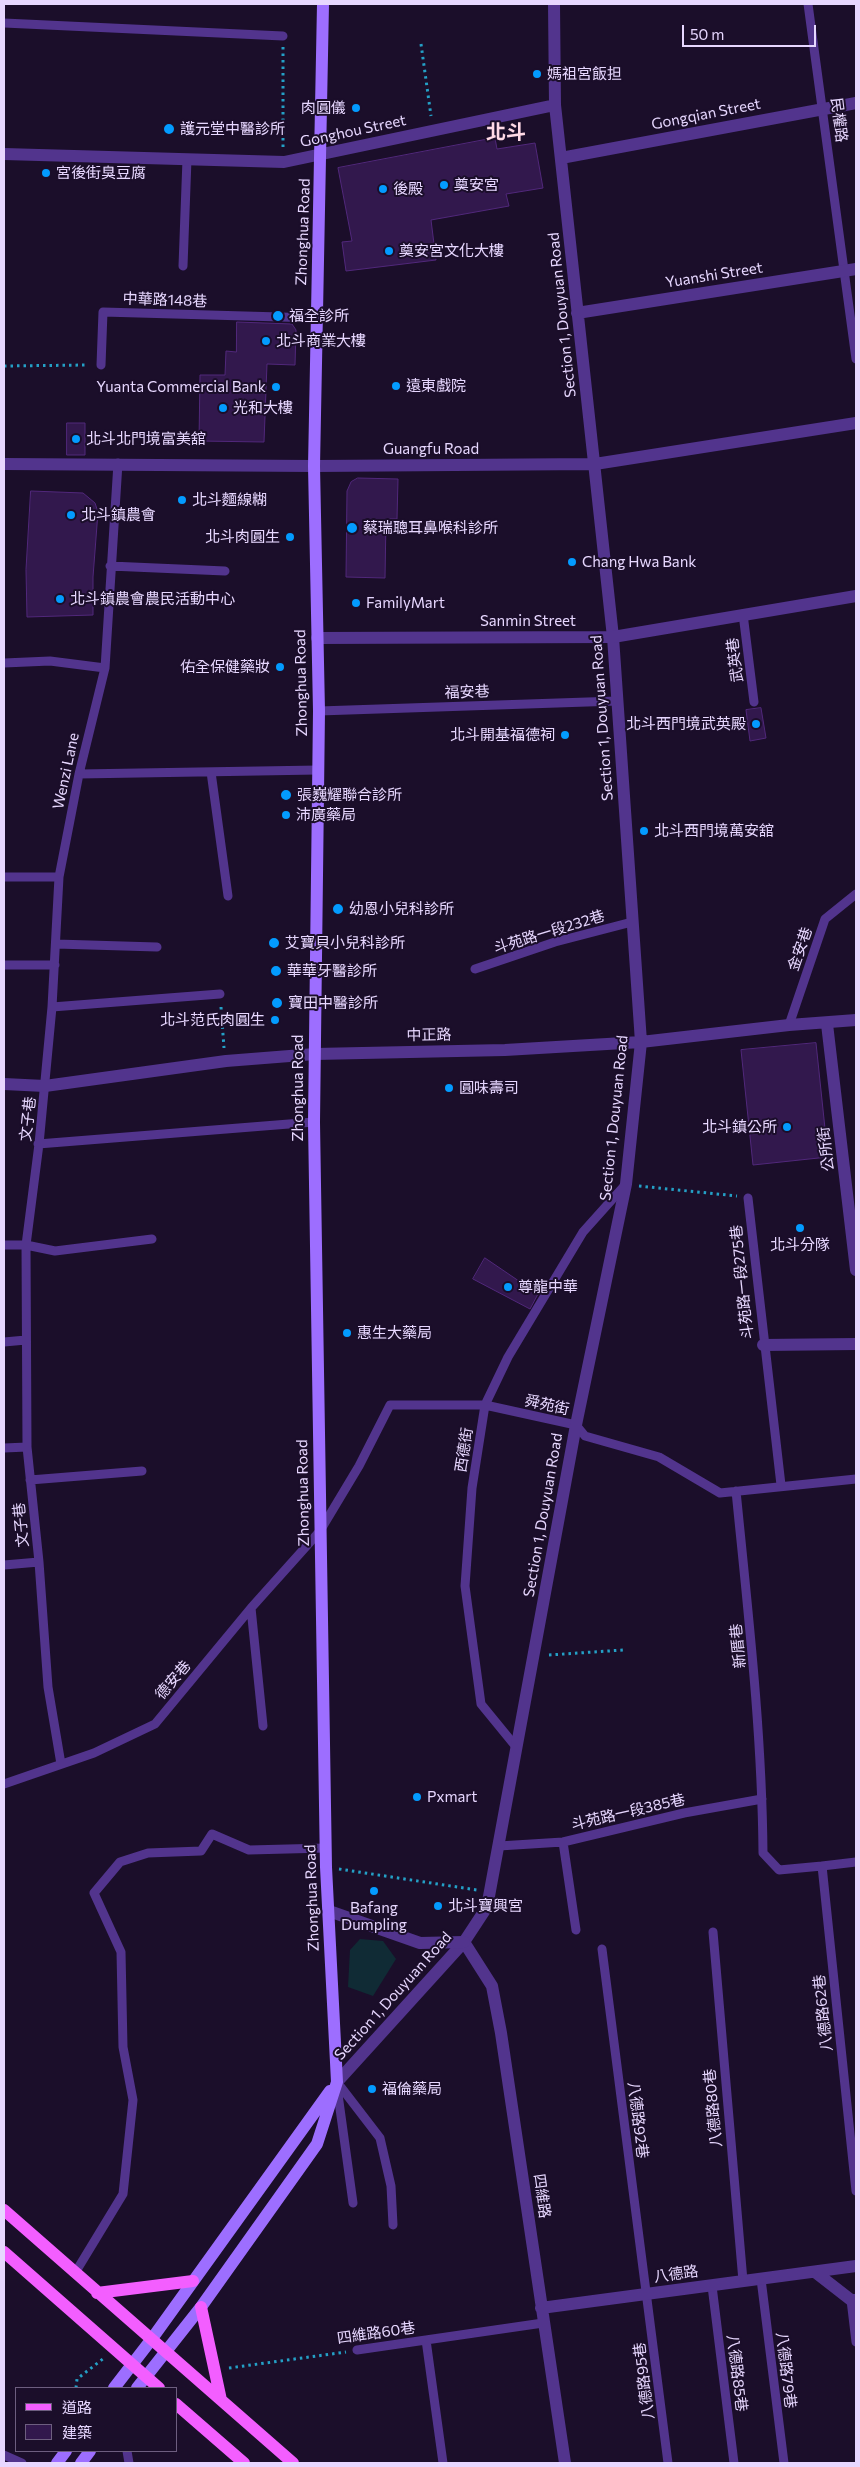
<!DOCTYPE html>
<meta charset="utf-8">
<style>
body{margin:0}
#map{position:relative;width:860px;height:2467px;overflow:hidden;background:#1b0e2a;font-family:Commissioner,"Noto Sans TC",sans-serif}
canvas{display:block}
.frame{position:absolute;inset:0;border:5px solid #e7d7ff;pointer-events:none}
.legend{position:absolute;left:15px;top:2387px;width:162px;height:65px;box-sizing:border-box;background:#1b0e2a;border:1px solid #6d5e7f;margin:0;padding:6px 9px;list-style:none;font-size:15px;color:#e7d7ff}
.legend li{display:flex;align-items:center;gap:10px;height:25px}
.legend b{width:25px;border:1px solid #6d5e7f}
.scale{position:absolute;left:682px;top:25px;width:134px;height:22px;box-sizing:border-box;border:2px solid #e7d7ff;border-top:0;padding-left:6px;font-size:15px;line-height:18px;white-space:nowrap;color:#e7d7ff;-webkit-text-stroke:4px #1b0e2a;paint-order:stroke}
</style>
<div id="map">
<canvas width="860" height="2467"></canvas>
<div class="frame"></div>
<ul class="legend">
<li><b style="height:6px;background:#f35eff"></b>道路</li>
<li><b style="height:14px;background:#32184d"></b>建築</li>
</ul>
<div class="scale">50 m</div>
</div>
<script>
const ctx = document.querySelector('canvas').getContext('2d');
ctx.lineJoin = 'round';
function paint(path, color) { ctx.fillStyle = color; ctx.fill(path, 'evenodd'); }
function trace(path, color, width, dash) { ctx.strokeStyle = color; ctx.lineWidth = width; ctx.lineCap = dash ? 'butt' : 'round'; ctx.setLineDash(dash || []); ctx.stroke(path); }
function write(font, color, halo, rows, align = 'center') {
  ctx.font = font + ' Commissioner,"Noto Sans TC",sans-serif'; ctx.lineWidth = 4; ctx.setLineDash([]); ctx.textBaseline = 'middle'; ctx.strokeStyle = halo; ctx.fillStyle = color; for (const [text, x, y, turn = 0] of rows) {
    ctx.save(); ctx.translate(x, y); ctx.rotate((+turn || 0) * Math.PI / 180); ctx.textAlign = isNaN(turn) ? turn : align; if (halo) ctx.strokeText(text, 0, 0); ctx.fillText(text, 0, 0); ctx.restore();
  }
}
const green = new Path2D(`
 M 360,1939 L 383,1941 L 396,1959 L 373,1996 L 348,1987 L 350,1950 Z`);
const building = new Path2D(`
 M 495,138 L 497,149 L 535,143 L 543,188 L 506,194 L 509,206 L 431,220 L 436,260 L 346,271 L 342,242 L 352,241 L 338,168 Z
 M 237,322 L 292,324 L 296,330 L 295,365 L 267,364 L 264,442 L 199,441 L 200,375 L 225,375 L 226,351 L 236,352 Z
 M 67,423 L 85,423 L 85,455 L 67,455 Z
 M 358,478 L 398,479 L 397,519 L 386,519 L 385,578 L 346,577 L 347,491 L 351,482 Z
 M 31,491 L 83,493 L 95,503 L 98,512 L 93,577 L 93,615 L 27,617 L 26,570 Z
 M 761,708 L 766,738 L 750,741 L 746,710 Z
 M 816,1043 L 828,1157 L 753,1165 L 741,1050 Z
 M 485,1258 L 538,1294 L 530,1309 L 473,1279 Z`);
const path = new Path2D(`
 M 421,44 L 431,116
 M 283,47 L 283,149
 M 4,366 L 88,365
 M 221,1007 L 224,1048
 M 639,1186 L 737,1196
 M 549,1655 L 623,1650
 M 339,1869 L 477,1890
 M 229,2368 L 346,2352
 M 76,2388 L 77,2379 L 104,2358`);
const service = new Path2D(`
 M 808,4 L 856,359
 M 4,23 L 283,36
 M 183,266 L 187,159
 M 101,365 L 103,312 L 316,318
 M 110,566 L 225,571
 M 743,614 L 754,702
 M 4,663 L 50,661 L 105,668
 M 319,711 L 617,701
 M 211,772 L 228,896
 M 79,774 L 318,770
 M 4,877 L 59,877
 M 56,944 L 157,947
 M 4,965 L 55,965
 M 475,969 L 555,942 L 632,922
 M 52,1007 L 220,994
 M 789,1025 L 825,919 L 856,894
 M 38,1144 L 314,1122
 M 748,1198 L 781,1485
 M 4,1245 L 26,1245 L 55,1251 L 152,1239
 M 4,1342 L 26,1340
 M 4,1448 L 27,1447
 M 30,1480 L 142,1471
 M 736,1491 C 748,1612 762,1732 763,1853 L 779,1870 L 822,1866
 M 4,1565 L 39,1562
 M 251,1608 L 263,1726
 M 517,1748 L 481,1704 L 465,1586 L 472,1488 L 485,1405 L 508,1357 L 583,1232 L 626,1184
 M 61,1764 L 48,1687 L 39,1562 L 27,1447 L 26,1245 L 39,1144 L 52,1007 L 59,877 L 79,774 L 105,668 L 118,463
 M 4,1784 L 94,1753 L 155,1724 L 251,1608 L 320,1531 L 359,1466 L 390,1405 L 485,1405 L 576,1425 L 585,1436 L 659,1457 L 720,1493 L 856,1479
 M 563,1842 L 576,1930
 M 499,1846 L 563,1842 L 684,1813 L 762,1799
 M 856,1862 L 822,1866 L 856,2191
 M 713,1932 L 743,2281
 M 602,1949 L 668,2463
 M 337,2082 L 380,2138 L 391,2186 L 393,2225
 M 337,2087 L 353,2203
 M 75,2273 L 123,2194 L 133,2100 L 123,2047 L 121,1952 L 94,1893 L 120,1862 L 148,1853 L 201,1851 L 212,1834 L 249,1850 L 326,1848
 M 761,2279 L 784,2463
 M 712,2286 L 734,2463
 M 851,2300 L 856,2342
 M 426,2340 L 443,2463
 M 357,2350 L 543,2323
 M 127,2451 L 129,2463
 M 4,2455 L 22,2463`);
const minor = new Path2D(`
 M 4,154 L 284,162 L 555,105
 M 561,158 L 856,103
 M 577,313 L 856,269
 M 314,466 L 595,464 L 856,423
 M 827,1024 L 856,1270
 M 4,1084 L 45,1086 L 226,1061 L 315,1054 L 505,1050 L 641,1042 L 789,1025 L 856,1020
 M 763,1345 L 856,1344
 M 464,1942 L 492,1986 L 501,2033 L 565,2463
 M 337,2082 L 464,1942 L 487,1907 L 576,1425 L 626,1184 L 641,1042 L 613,637 L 555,105 L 554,4
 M 815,2272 L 851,2300 L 856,2300
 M 541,2308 L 856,2266`);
const tertiary = new Path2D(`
 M 4,464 L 314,466
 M 317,638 L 613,637 L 856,596
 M 329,1911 L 420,1943 L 464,1942`);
const secondary = new Path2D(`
 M 114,2388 L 151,2340 L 330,2091
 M 137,2388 L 201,2307 L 317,2144 L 337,2082 L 326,1867 L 314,1122 L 319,711 L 314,466 L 323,4
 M 57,2463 L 66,2451
 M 81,2463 L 90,2451`);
const primary = new Path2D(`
 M 4,2210 L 293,2463
 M 4,2252 L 159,2388
 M 97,2293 L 193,2281
 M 201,2307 L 221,2400
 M 176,2404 L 244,2463`);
const markers = [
 [537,74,5,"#039bff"],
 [356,108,5,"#039bff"],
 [169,129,6,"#039bff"],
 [46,173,5,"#039bff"],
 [444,185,5,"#039bff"],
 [383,189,5,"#039bff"],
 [389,251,5,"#039bff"],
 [278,316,6,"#039bff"],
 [266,341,5,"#039bff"],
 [396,386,5,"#039bff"],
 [276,387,5,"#039bff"],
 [223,408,5,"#039bff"],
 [76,439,5,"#039bff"],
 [182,500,5,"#039bff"],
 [71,515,5,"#039bff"],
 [352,528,6,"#039bff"],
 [290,537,5,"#039bff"],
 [572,562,5,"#039bff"],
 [60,599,5,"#039bff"],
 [356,603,5,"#039bff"],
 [280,667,5,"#039bff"],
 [756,724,5,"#039bff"],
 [565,735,5,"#039bff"],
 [286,795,6,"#039bff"],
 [286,815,5,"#039bff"],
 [644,831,5,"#039bff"],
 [338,909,6,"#039bff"],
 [274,943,6,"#039bff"],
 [276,971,6,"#039bff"],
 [277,1003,6,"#039bff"],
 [275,1020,5,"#039bff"],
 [449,1088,5,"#039bff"],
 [787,1127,5,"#039bff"],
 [800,1228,5,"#039bff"],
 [508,1287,5,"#039bff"],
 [347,1333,5,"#039bff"],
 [417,1797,5,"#039bff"],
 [374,1891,5,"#039bff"],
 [438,1906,5,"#039bff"],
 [372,2089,5,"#039bff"]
];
const poiNames = [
 ["媽祖宮飯担",547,74],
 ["肉圓儀",346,108,"right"],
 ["護元堂中醫診所",180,129],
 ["宮後街臭豆腐",56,173],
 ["奠安宮",454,185],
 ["後殿",393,189],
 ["奠安宮文化大樓",399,251],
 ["福全診所",289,316],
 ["北斗商業大樓",276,341],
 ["遠東戲院",406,386],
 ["Yuanta Commercial Bank",266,387,"right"],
 ["光和大樓",233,408],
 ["北斗北門境富美舘",86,439],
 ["北斗麵線糊",192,500],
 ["北斗鎮農會",81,515],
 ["蔡瑞聰耳鼻喉科診所",363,528],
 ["北斗肉圓生",280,537,"right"],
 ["Chang Hwa Bank",582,562],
 ["北斗鎮農會農民活動中心",70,599],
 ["FamilyMart",366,603],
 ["佑全保健藥妝",270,667,"right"],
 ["北斗西門境武英殿",746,724,"right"],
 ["北斗開基福德祠",555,735,"right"],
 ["張巍耀聯合診所",297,795],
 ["沛廣藥局",296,815],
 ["北斗西門境萬安舘",654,831],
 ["幼恩小兒科診所",349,909],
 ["艾寶貝小兒科診所",285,943],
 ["華華牙醫診所",287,971],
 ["寶田中醫診所",288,1003],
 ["北斗范氏肉圓生",265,1020,"right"],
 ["圓味壽司",459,1088],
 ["北斗鎮公所",777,1127,"right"],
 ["北斗分隊",800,1245,"center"],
 ["尊龍中華",518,1287],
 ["惠生大藥局",357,1333],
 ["Pxmart",427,1797],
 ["北斗寶興宮",448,1906],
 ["Bafang",374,1908,"center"],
 ["Dumpling",374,1925,"center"],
 ["福倫藥局",382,2089]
];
const streetNames = [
 ["Gongqian Street",706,114,-11],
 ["民權路",839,120,83],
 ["Gonghou Street",353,131,-12],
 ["Zhonghua Road",303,232,-88],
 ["Yuanshi Street",714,275,-9],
 ["中華路148巷",165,300,2],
 ["Section 1, Douyuan Road",562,315,-96],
 ["Guangfu Road",431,449],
 ["Sanmin Street",528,621],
 ["武英巷",735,660,-97],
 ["Zhonghua Road",301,683,-91],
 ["福安巷",467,692,-2],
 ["Section 1, Douyuan Road",602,718,-94],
 ["Wenzi Lane",66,771,-78],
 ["斗苑路一段232巷",549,932,-17],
 ["金安巷",800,949,-71],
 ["中正路",429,1035,-1],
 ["Zhonghua Road",298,1088,-90],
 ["Section 1, Douyuan Road",614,1118,-84],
 ["文子巷",28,1119,-84],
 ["公所街",826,1149,-97],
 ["斗苑路一段275巷",742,1282,-96],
 ["舜苑街",547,1405,12],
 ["西德街",464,1450,-81],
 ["Zhonghua Road",303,1493,-91],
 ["Section 1, Douyuan Road",543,1515,-80],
 ["文子巷",21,1525,-96],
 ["新厝巷",738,1646,-96],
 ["德安巷",173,1680,-50],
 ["斗苑路一段385巷",628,1812,-13],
 ["Zhonghua Road",312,1898,-92],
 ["Section 1, Douyuan Road",393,1996,-48],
 ["八德路62巷",823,2013,-96],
 ["八德路80巷",713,2108,-95],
 ["八德路92巷",638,2120,83],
 ["四維路",542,2196,82],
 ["八德路",676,2274,-8],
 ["四維路60巷",376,2333,-8],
 ["八德路79巷",786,2370,83],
 ["八德路85巷",737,2373,83],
 ["八德路95巷",644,2381,-97]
];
const districtNames = [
 ["北斗",506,132]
];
paint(green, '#102b35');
paint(building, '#32184d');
trace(building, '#51287b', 1);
trace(path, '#24a0c6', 3, [2.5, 4]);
trace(service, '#52348d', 9);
trace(minor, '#52348d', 12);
trace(tertiary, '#52348d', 12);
trace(secondary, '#9d6eff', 12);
trace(primary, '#f35eff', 12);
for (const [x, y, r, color] of markers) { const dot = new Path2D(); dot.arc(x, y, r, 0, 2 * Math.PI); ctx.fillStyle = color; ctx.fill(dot); trace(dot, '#1b0e2a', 2); }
write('15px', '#e7d7ff', '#1b0e2a', poiNames, 'left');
write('15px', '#e7d7ff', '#1b0e2a', streetNames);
write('bold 20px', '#ffd9e6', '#1b0e2a', districtNames);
</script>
